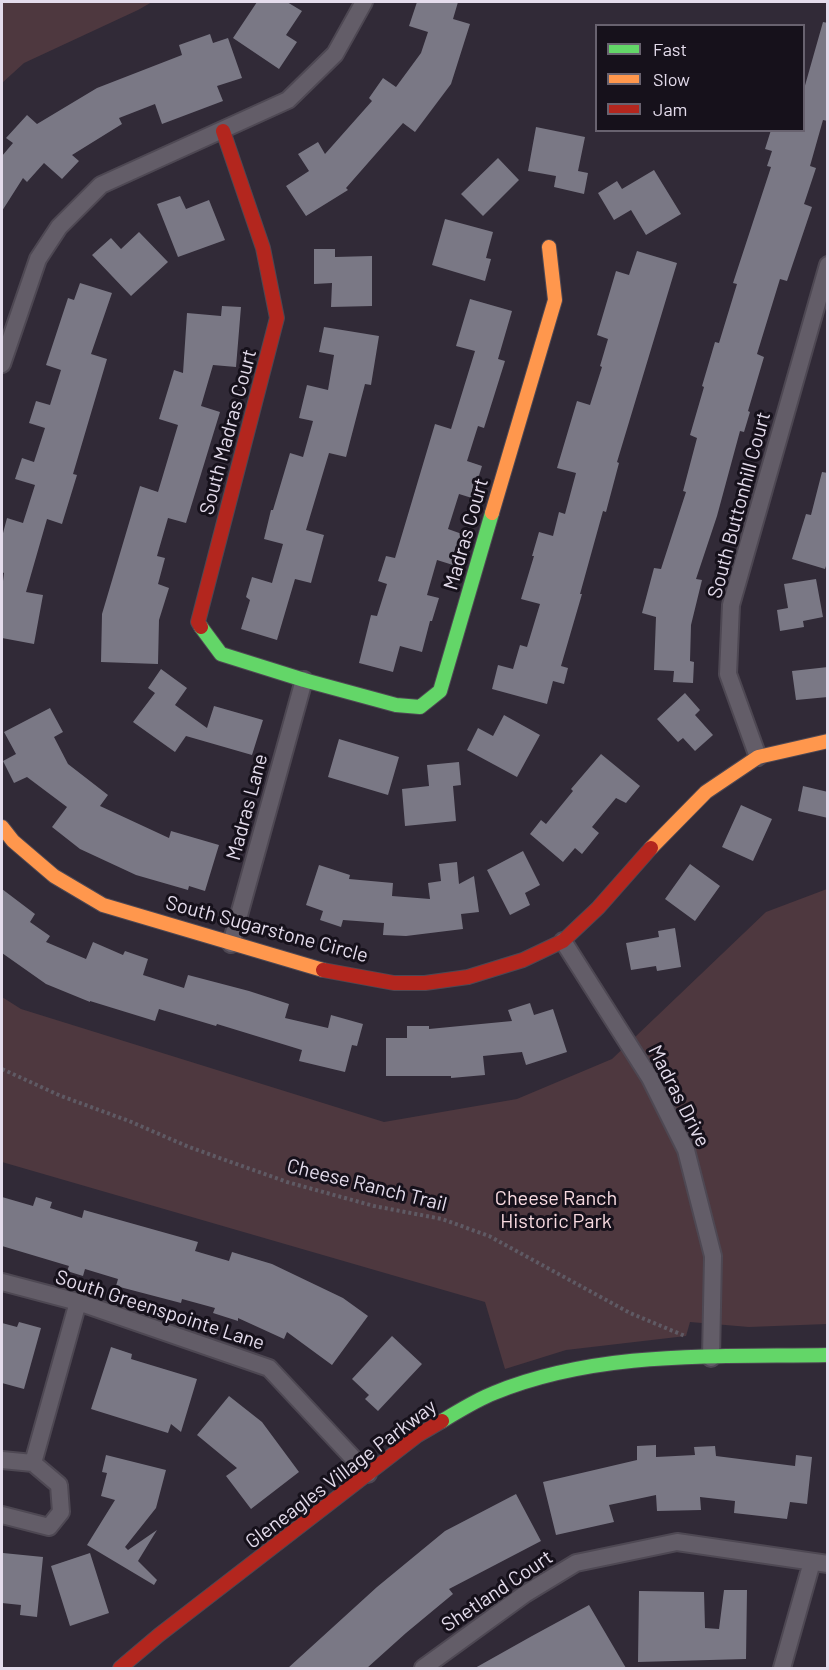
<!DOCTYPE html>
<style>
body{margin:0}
#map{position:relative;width:829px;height:1670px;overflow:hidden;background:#312a37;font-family:Barlow,sans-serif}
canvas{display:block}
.frame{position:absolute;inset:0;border:3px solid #e4dcec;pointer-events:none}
.legend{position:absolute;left:595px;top:24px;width:210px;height:108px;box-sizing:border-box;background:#16111b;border:2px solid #68626f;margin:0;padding:8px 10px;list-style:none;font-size:18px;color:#e4dcec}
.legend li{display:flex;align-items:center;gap:12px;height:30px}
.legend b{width:30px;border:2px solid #68626f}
</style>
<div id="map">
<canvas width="829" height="1670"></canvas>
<div class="frame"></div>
<ul class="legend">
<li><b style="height:8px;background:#63d668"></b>Fast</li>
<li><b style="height:8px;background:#ff974d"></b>Slow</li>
<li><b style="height:8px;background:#b3261e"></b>Jam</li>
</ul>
</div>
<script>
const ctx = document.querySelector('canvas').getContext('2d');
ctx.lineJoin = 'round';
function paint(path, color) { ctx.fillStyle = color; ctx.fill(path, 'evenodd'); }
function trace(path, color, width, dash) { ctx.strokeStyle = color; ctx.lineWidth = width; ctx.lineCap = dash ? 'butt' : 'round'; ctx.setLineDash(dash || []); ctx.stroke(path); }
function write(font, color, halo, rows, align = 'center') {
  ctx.font = font + ' Barlow,sans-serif'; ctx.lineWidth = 6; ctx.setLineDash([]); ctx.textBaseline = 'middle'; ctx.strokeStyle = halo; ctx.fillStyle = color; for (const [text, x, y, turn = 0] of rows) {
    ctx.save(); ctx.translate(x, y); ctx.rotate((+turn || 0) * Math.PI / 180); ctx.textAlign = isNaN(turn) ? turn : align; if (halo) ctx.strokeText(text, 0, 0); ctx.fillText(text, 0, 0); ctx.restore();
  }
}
const green = new Path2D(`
 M 2,2 L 152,2 L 138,10 L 24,63 L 2,83 Z
 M 827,889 L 827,1324 L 749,1327 L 690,1322 L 686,1336 L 566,1350 L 505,1369 L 485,1302 L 2,1162 L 2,997 L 21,1009 L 384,1122 L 517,1099 L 612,1059 L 766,912 Z`);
const building = new Path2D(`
 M 257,2 L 287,2 L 302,11 L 286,35 L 297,42 L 279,69 L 233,38 Z
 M 417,2 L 458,2 L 453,19 L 470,24 L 451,84 L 415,132 L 403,123 L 346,188 L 348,190 L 306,216 L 286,186 L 309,171 L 298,154 L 318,142 L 325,154 L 372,101 L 369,98 L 383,78 L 396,87 L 421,53 L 428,32 L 409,26 Z
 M 823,22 L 828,23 L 828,121 L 823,120 L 810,166 L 816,168 L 804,204 L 812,207 L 787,281 L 780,279 L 757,354 L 764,357 L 748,411 L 750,412 L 744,432 L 740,431 L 717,516 L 696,579 L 702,580 L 691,625 L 690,661 L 694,662 L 693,683 L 673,682 L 674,671 L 654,670 L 656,617 L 642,613 L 654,568 L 661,569 L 686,492 L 683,491 L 697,438 L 690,435 L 704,387 L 702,386 L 715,342 L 719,343 L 737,284 L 733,283 L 771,167 L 767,166 L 772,151 L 765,149 L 771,130 L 804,130 L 804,89 Z
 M 210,34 L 213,43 L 228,38 L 242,78 L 217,86 L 223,101 L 162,124 L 155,104 L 119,118 L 122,124 L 72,155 L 79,161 L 62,179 L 44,163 L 27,182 L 23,178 L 2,211 L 2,156 L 13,143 L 6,138 L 27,115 L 37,124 L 97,88 L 182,55 L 179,45 Z
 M 536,127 L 585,137 L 578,171 L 588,173 L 584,194 L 554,187 L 556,176 L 528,171 Z
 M 498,158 L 519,180 L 483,216 L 461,194 Z
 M 654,170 L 681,214 L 646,235 L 631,210 L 614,220 L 598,193 L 617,181 L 622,189 Z
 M 180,196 L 186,209 L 209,200 L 225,240 L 178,257 L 157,204 Z
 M 445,219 L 493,232 L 486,258 L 491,259 L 485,281 L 432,265 Z
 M 139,232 L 168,262 L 131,296 L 92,255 L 111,238 L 121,249 Z
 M 314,249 L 335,249 L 335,257 L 372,256 L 372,306 L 331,307 L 332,283 L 314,284 Z
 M 637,251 L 677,263 L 617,462 L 619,463 L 606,512 L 603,511 L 580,594 L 582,594 L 561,666 L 568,668 L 564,684 L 553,681 L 547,704 L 492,689 L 498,665 L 513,669 L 520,645 L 527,647 L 540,604 L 521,599 L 534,556 L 532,556 L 539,532 L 553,536 L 559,512 L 565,514 L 576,473 L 557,468 L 577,401 L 590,405 L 602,367 L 600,366 L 608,339 L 597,335 L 616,271 L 629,275 Z
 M 80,283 L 112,293 L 91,354 L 107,359 L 73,474 L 77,475 L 62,524 L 47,519 L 26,592 L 43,595 L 34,644 L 2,638 L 2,589 L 4,573 L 2,572 L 2,537 L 7,518 L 23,523 L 35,485 L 15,479 L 22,458 L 34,462 L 45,428 L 29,423 L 36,401 L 50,405 L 61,370 L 46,365 L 68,298 L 74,300 Z
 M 470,299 L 512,311 L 498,359 L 505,361 L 484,428 L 478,426 L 467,461 L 482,466 L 472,498 L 459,494 L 448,529 L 462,534 L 453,565 L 437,560 L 427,595 L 439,598 L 432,621 L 430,621 L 422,652 L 400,646 L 393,672 L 359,663 L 371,615 L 377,616 L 387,584 L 378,581 L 386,556 L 395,558 L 435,424 L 451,429 L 475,351 L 456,346 Z
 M 222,306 L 241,307 L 236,367 L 213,365 L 201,406 L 220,412 L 186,523 L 168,518 L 157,556 L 165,558 L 158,584 L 169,588 L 159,620 L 158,664 L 101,662 L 102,614 L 140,486 L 158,492 L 178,425 L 159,419 L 174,370 L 183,373 L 187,313 L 221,316 Z
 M 324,327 L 379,336 L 371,385 L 365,384 L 346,457 L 329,453 L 306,530 L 324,535 L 311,583 L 295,579 L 277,640 L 241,629 L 250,600 L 246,597 L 252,577 L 272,583 L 283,544 L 264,539 L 271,510 L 273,510 L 290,453 L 303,457 L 313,421 L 299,418 L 307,385 L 328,390 L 334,355 L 319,352 Z
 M 822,472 L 828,473 L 828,560 L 825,569 L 792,559 L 806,514 L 811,515 Z
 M 816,579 L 823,617 L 803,621 L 804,627 L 780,631 L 777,610 L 788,608 L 784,584 Z
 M 828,667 L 828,697 L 796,700 L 792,671 Z
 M 161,669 L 187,688 L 175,705 L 207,728 L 214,706 L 263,720 L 252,755 L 186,736 L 175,752 L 133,722 L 155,693 L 148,688 Z
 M 685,693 L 700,710 L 695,715 L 713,735 L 695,751 L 683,738 L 678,742 L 657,719 Z
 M 50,708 L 63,732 L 54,737 L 68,764 L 108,795 L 100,806 L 169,838 L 171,831 L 219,845 L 205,891 L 189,886 L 188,890 L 136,875 L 80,849 L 52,827 L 67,807 L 27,777 L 14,783 L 3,761 L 16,754 L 4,732 Z
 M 504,715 L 540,735 L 517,777 L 467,750 L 478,728 L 493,736 Z
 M 339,739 L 399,757 L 388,795 L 328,777 Z
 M 601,754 L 640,786 L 626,803 L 616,798 L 592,827 L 599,833 L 582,854 L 575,848 L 563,862 L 530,834 L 541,820 L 546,824 L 573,791 L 571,789 Z
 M 459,762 L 461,785 L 453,786 L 456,821 L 405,826 L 402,789 L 429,786 L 427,765 Z
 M 803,786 L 828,792 L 828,818 L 798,811 Z
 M 741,805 L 772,819 L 753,861 L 722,847 Z
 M 523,851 L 540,885 L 525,893 L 530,905 L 510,915 L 487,870 Z
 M 457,862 L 459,884 L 474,876 L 479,912 L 461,914 L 463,929 L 406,936 L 383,935 L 384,923 L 343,920 L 341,927 L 320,920 L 323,911 L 306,905 L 319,865 L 350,875 L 349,879 L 393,883 L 392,896 L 430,899 L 428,883 L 441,881 L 439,864 Z
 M 690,864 L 720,886 L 695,921 L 665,899 Z
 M 2,889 L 35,914 L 30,922 L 50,936 L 46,942 L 86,959 L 93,942 L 123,955 L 125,951 L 148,959 L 143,975 L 184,988 L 188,975 L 249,991 L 289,1004 L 285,1018 L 328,1028 L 331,1015 L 363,1024 L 357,1046 L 352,1045 L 345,1072 L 299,1061 L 302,1050 L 217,1024 L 216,1026 L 159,1009 L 155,1021 L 90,1001 L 90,1002 L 46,984 L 2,953 Z
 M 675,928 L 681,967 L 657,971 L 656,966 L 631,970 L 626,943 L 659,937 L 658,931 Z
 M 530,1003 L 534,1015 L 553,1009 L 567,1052 L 526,1065 L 522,1052 L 483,1056 L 485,1075 L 451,1078 L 451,1076 L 386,1076 L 386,1038 L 407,1038 L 407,1026 L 429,1026 L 429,1029 L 512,1021 L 508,1010 Z
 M 2,1197 L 33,1206 L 36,1197 L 52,1202 L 50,1208 L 82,1218 L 84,1210 L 198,1242 L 195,1251 L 229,1261 L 232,1252 L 272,1264 L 343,1298 L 368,1316 L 332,1365 L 287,1332 L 284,1339 L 238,1318 L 238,1321 L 213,1313 L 215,1308 L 182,1299 L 181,1303 L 116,1286 L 118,1279 L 85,1269 L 83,1276 L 67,1271 L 69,1266 L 2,1246 Z
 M 19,1322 L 41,1328 L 24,1389 L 2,1383 L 2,1323 L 17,1327 Z
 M 392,1336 L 422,1364 L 378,1411 L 365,1399 L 369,1395 L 352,1379 Z
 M 111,1347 L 132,1354 L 131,1359 L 197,1379 L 181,1432 L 171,1424 L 168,1433 L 91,1409 Z
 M 229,1396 L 262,1422 L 299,1472 L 251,1509 L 226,1476 L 237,1468 L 197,1435 Z
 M 656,1445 L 656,1457 L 695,1455 L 694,1447 L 715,1446 L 716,1456 L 795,1466 L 796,1455 L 812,1457 L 807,1504 L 790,1502 L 787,1519 L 734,1513 L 735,1501 L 700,1497 L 701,1510 L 657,1511 L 656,1495 L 609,1505 L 614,1522 L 556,1535 L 543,1482 L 637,1460 L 637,1446 Z
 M 106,1455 L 166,1470 L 156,1508 L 125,1547 L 128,1550 L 157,1530 L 138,1561 L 157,1580 L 154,1585 L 87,1545 L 115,1500 L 101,1496 L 107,1473 L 102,1472 Z
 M 516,1494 L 541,1541 L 449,1589 L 453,1594 L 406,1633 L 367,1668 L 288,1668 L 377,1587 L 445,1531 Z
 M 3,1553 L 43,1557 L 37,1617 L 20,1615 L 21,1605 L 2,1603 Z
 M 90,1553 L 109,1613 L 70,1626 L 51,1566 Z
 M 724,1590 L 747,1590 L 746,1659 L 638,1662 L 639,1591 L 704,1592 L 705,1628 L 719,1629 Z
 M 589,1605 L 626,1668 L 475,1668 L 532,1636 Z`);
const path = new Path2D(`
 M 2,1069 L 61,1096 L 129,1121 L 189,1147 L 287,1182 L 374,1206 L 442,1219 L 489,1236 L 630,1313 L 685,1336`);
const street = new Path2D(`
 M 2,364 L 38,259 L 59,227 L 101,185 L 288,100 L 335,54 L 364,2
 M 758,757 L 728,674 L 731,605 L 828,265
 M 563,941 L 650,1078 L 686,1150 L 713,1256 L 711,1358
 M 231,944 L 304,680
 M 2,1282 L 78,1302 L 269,1368 L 368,1474
 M 2,1460 L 33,1463 L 59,1485 L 61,1512 L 49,1527 L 2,1515
 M 33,1463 L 78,1302
 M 423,1668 L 525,1594 L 576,1563 L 677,1542 L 828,1564
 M 782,1668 L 812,1562`);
const fast = new Path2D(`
 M 201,627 L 221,654 L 304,680 L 396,705 L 420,707 L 440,691 L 492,513
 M 442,1421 C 459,1411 476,1400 494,1393 C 599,1350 717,1357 828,1355`);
const slow = new Path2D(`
 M 492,513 L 555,300 L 549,247
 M 2,827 L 13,841 L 54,876 L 103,905 L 323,970
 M 651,848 L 706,792 L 758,757 L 828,741`);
const jam = new Path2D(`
 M 201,627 L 198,622 L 277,318 L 263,248 L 223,131
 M 323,970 L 394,983 L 425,983 L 468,977 L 523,960 L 563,941 L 598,908 L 651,848
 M 120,1668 L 159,1635 L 418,1435 L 442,1421`);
const streetNames = [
 ["South Madras Court",228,432,-75],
 ["South Buttonhill Court",739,505,-75],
 ["Madras Court",466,534,-74],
 ["Madras Lane",247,807,-75],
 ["South Sugarstone Circle",267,929,15],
 ["Madras Drive",679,1096,63],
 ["Cheese Ranch Trail",367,1185,14],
 ["South Greenspointe Lane",160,1310,18],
 ["Gleneagles Village Parkway",341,1474,-37],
 ["Shetland Court",497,1591,-34]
];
const parkNames = [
 ["Cheese Ranch",556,1198],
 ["Historic Park",556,1221]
];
paint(green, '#4e383f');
paint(building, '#7a7885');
trace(street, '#4e4853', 20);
trace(fast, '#4e4853', 16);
trace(slow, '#4e4853', 16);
trace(jam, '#4e4853', 16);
trace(path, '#5f5a64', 4, [3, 3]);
trace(street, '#635d68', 16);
trace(fast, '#63d668', 14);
trace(slow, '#ff974d', 14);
trace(jam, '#b3261e', 14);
write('20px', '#e4dcec', '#16111b', streetNames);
write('20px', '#f8dae0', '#16111b', parkNames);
</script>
